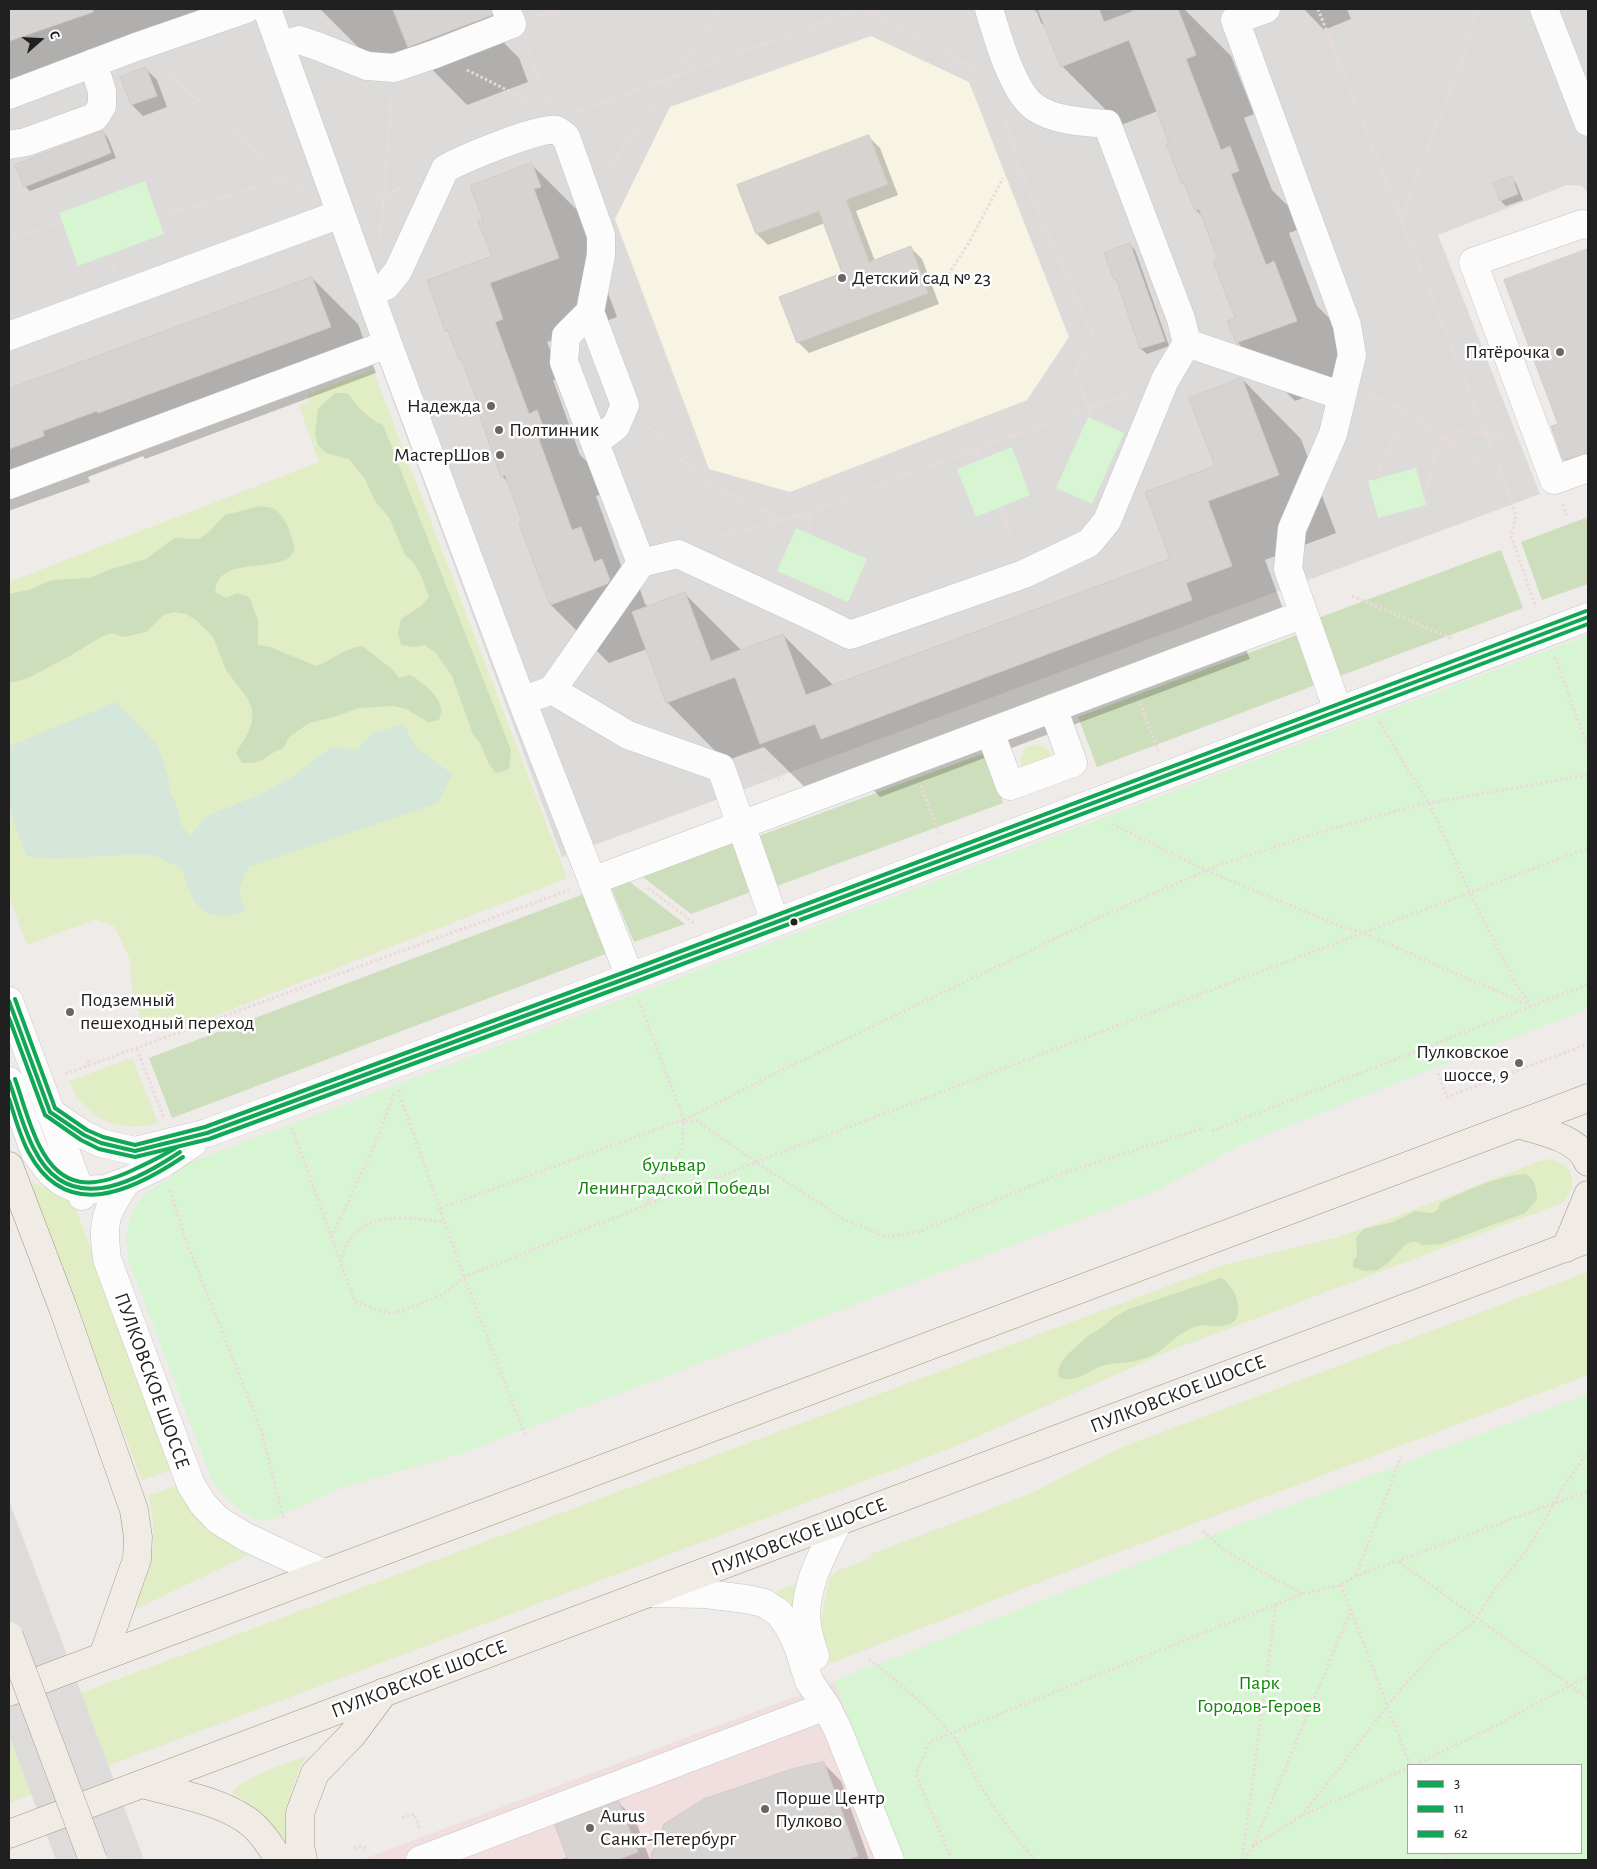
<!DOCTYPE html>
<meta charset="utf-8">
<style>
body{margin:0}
#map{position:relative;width:1597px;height:1869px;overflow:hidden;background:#eeebe8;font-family:"Alegreya Sans",sans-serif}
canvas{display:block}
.frame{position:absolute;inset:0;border:10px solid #202020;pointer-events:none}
.legend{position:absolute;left:1407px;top:1764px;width:175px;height:90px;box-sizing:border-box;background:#fff;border:1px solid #a6a6a6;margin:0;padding:6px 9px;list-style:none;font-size:15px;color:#202020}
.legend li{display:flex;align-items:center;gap:10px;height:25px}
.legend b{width:25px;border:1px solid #a6a6a6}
.north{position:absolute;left:15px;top:15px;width:50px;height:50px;-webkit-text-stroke:4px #fff;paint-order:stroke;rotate:71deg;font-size:14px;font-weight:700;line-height:20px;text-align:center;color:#202020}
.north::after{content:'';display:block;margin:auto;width:18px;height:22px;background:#202020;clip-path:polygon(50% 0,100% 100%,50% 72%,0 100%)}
</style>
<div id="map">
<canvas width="1597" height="1869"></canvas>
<div class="frame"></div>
<ul class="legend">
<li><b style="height:6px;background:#10a855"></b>3</li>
<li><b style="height:6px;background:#10a855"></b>11</li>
<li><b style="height:6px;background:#10a855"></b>62</li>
</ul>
<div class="north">С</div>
</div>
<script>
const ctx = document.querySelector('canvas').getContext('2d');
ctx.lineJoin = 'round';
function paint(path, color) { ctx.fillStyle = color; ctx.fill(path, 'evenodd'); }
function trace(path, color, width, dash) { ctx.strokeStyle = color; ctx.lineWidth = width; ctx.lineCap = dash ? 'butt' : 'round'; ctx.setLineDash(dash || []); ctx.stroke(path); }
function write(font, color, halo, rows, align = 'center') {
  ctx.font = font + ' "Alegreya Sans",sans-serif'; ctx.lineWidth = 5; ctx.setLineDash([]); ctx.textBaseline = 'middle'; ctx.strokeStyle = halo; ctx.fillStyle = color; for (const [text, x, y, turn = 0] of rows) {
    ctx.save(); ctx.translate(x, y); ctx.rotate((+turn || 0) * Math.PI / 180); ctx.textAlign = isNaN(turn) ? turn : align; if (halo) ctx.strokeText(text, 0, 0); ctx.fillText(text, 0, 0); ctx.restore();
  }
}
const residential = new Path2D(`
 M 9,9 L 1588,9 L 1588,193 L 1582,186 L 1567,185 L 1438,235 L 1540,494 L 562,857 L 378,360 L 9,498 Z`);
const commercial = new Path2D(`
 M 834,1682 L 903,1860 L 361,1860 Z`);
const education = new Path2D(`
 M 871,36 L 969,82 L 1069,337 L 1027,400 L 790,492 L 709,469 L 615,219 L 670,107 Z`);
const grass = new Path2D(`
 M 373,370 L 567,878 L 189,1026 C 171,1014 164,1015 144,1025 L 137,1009 L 132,988 L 130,960 L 114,926 L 96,919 L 27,945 L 9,896 L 9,582 L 319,462 L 299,406 L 309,402 L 307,394 Z
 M 1036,744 L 1048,749 L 1052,761 L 1024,771 L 1020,760 L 1025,748 Z
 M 132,1058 L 158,1123 C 117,1134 86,1119 69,1081 Z
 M 1549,1159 C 1574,1164 1580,1185 1562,1203 L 1164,1353 L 954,1447 L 9,1803 L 9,1720 L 1224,1265 L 1338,1237 L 1382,1222 L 1537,1162 Z
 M 29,1182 L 71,1196 L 174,1469 L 142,1480 Z
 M 1588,1272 L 1588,1375 L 1082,1566 L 831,1663 L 820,1635 L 819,1629 L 829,1580 L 838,1570 L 872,1558 L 871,1554 L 1030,1494 L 1120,1448 Z
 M 180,1484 L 251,1552 L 250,1554 L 138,1608 L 134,1606 C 151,1563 161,1543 148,1496 Z
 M 792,1585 L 796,1586 L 796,1588 L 794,1605 L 790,1607 L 777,1597 L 776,1592 Z
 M 306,1756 C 288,1790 287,1808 289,1846 C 269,1820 262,1810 232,1793 C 243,1777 287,1763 306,1756 Z`);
const forest = new Path2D(`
 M 335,393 L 347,393 C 358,406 366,418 383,425 L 511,750 L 509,769 L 496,773 L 489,764 L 480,743 L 473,734 L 452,676 L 436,653 L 424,645 L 412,647 L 401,645 L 398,633 L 401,619 L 421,606 L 429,597 L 420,573 L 413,562 L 405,555 L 390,519 L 375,501 L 365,479 L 349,459 L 326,453 L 318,445 L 315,434 L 318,409 Z
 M 260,506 C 264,507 269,507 272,508 C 286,514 292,537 295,550 C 293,552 290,557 287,559 C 270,569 229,561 218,581 C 216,584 216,589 215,592 L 226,598 L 237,593 L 249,597 L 258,620 L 258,645 L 270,647 L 316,666 C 333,660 344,648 362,646 L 392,669 L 399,678 L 410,675 C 421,681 438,694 441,708 C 442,711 440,717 439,720 L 428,722 L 406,709 L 394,706 L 359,708 L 334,717 L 309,723 L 289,737 L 283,749 C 274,750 271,755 264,759 C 257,763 250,763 242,763 L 236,753 L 248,733 L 252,722 L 252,709 L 248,699 L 226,670 L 213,637 L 196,620 L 186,614 L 174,612 L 163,615 L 146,632 L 123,637 L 112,633 L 101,637 L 70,656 L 28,678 L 9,683 L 9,594 L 29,590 L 52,580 L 90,578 L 111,569 L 146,559 L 174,538 L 198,539 L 208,533 L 225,515 Z
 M 1588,517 L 1588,584 L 1542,600 L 1521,542 Z
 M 1501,550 L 1523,608 L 1340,676 L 1318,618 Z
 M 1297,635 L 1315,685 L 1097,767 L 1078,717 Z
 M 985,753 L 1003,803 L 774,887 L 756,837 Z
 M 735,839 L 753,891 L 691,914 L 639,874 Z
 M 626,879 L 685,924 L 634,942 L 610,885 Z
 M 584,894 L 608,953 L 172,1118 L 149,1058 Z
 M 1525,1174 C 1536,1179 1536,1188 1537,1199 L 1525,1213 L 1441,1244 L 1422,1245 L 1417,1242 L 1411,1242 L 1405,1245 L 1388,1263 L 1377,1270 L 1364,1271 L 1353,1267 L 1353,1261 L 1357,1256 L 1356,1238 L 1364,1229 L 1393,1222 L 1415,1211 L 1432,1213 L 1438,1210 L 1440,1203 C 1468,1190 1494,1177 1525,1174 Z
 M 1221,1278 C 1233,1283 1244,1309 1235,1320 C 1228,1329 1211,1325 1202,1325 C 1196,1326 1189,1329 1184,1332 C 1173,1338 1165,1349 1153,1355 C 1137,1363 1122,1362 1105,1365 C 1089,1369 1076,1385 1059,1377 L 1058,1371 L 1062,1361 L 1066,1356 L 1089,1335 L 1104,1326 L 1113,1318 L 1129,1309 Z`);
const wetland = new Path2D(`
 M 116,702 L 140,726 L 157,746 L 168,775 L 170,792 L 179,811 L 180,823 L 190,836 L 207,816 L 261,794 L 292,777 L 331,747 L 357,750 L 371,734 L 404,724 L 415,747 L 452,774 L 438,803 L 248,867 L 239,889 L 245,912 C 237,914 226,917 218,916 C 194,913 189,889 182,869 L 153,855 L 121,855 L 50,859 L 27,856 L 15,826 L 9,803 L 9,746 Z`);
const park = new Path2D(`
 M 145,181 L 164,234 L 78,266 L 59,213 Z
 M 1088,417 L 1124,433 L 1092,504 L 1056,488 Z
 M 1012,447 L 1030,495 L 976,517 L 957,469 Z
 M 1416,468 L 1426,505 L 1378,518 L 1368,481 Z
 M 796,528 L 867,559 L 848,602 L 777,571 Z
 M 1588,635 L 1588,1009 L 1431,1069 L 1243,1144 L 1156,1191 L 457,1455 L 346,1486 L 271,1520 C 251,1526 223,1495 212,1480 L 128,1259 C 123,1217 134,1195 172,1178 L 170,1170 Z
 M 1588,1394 L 1588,1860 L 903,1860 L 834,1681 L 1212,1535 ZM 1408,1765 L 1581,1765 L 1581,1853 L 1408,1853 Z`);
const pier = new Path2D(`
 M 9,1501 L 144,1860 L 56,1860 L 9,1735 Z`);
const shadow = new Path2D(`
 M 9,9 L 232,9 L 9,102 Z
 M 320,9 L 492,9 L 505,44 L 519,58 L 528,82 L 467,105 L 411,48 L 373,62 Z
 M 1033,9 L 1131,9 L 1134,12 L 1142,9 L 1184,9 L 1231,56 L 1254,114 L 1244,118 L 1272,190 L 1288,206 L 1297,230 L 1289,233 L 1317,306 L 1333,322 L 1355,379 L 1295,401 L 1237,342 L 1237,319 L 1219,260 L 1204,218 L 1196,210 L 1186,186 L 1183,183 L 1158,111 L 1121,125 L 1062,66 L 1048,29 L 1041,23 L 1037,12 Z
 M 1304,9 L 1347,9 L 1351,19 L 1324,30 Z
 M 146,69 L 157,80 L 167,107 L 143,116 L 132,105 L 122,78 Z
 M 103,132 L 108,138 L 116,158 L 30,191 L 25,186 Z
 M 869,137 L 880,148 L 898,195 L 856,211 L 875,261 L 911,248 L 922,259 L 939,304 L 809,353 L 798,342 L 844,274 L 825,223 L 768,245 L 757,234 Z
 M 532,165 L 590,223 L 591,248 L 617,317 L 547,342 L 561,377 L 553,380 L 580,455 L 596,470 L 604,493 L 596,496 L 623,571 L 639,587 L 645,604 L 649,607 L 685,594 L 742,651 L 783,635 L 834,686 L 1172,559 L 1216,466 L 1243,380 L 1301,439 L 1336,533 L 1265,560 L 1289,625 L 1243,642 L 1250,659 L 880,797 L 868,784 L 820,802 L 764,747 L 725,761 L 667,702 L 647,649 L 609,663 L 551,605 L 509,483 L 502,476 L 481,409 L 465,364 L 460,359 L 451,334 L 446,330 L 494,256 L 484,221 Z
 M 1511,177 L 1516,183 L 1523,200 L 1506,206 L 1501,201 Z
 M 1130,245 L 1135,250 L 1169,346 L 1147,354 L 1141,349 L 1119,283 L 1115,279 Z
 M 1588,250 L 1588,459 L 1570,465 L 1564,459 L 1560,424 L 1506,281 Z
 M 312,278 L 358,324 L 376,373 L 145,459 L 143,456 L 88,477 L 90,482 L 11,510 L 9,508 L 9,390 Z
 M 824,1764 L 841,1781 L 869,1860 L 651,1860 L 651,1855 L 664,1825 Z
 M 619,1803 L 635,1819 L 650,1860 L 559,1860 L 568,1857 Z`);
const building = new Path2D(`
 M 9,9 L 92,9 L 93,12 L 9,41 Z
 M 393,9 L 491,9 L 492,15 L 408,47 Z
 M 1038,9 L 1099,9 L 1104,22 L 1139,9 L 1178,9 L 1196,55 L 1186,59 L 1221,150 L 1230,146 L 1239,171 L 1231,174 L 1266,265 L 1274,261 L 1297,321 L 1236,343 L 1227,321 L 1235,318 L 1213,261 L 1218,259 L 1213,246 L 1199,209 L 1195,211 L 1184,183 L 1182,184 L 1166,144 L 1169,143 L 1129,40 L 1061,67 Z
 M 146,67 L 157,96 L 131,105 L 120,77 Z
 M 103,131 L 111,153 L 24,187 L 15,165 Z
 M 869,135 L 888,184 L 846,200 L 869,262 L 911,246 L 928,293 L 797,343 L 779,297 L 842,273 L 819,211 L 756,234 L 737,185 Z
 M 532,163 L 541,187 L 534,189 L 559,258 L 490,283 L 503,319 L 495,322 L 529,414 L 537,410 L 546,434 L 538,437 L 572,530 L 581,527 L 594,562 L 602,559 L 610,580 L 607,584 L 550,605 L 519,524 L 522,522 L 505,475 L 501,477 L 485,431 L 477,409 L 480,408 L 461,359 L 459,360 L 448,330 L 445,331 L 427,280 L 492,256 L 478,221 L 483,220 L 470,186 Z
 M 1512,176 L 1518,194 L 1500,201 L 1493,183 Z
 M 1130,243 L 1165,341 L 1140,349 L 1116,279 L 1114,280 L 1104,253 Z
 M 1588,249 L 1588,453 L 1563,460 L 1551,426 L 1558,424 L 1504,280 Z
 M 312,277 L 331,327 L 98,413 L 97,411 L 43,431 L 44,436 L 9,449 L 9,389 Z
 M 1242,378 L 1279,475 L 1208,501 L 1232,566 L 1186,583 L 1192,600 L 821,739 L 815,724 L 760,744 L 735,677 L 666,703 L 632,612 L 685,592 L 711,661 L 783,634 L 806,695 L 1170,559 L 1145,492 L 1215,466 L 1189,398 Z
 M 824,1762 L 858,1856 L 846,1860 L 650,1860 L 664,1824 L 704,1799 L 792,1769 Z
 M 619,1801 L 638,1852 L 617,1860 L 568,1860 L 555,1825 Z`);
const path = new Path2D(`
 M 864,9 L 982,72
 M 1318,9 L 1504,480 L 1516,516 L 1511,536 L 1536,608
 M 537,17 L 559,9
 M 526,45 L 549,105
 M 159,66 L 305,194
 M 467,70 L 535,104
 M 577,112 L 860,9
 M 1004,116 L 1019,168 L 1093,336 L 1075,373 L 1089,408 L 1091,418
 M 607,171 L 722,9
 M 366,205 L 407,184
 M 158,217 L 287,178
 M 1401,222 L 1420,166 L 1464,56 L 1476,9
 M 9,240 L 62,222
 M 380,242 L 392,94
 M 110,254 L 115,270
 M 943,283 L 970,241 L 1003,178
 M 1369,394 L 1406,411 L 1502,479
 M 645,424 L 704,482 L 781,519
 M 976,450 L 981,460
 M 1375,480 L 1406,411
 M 1424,498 L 1439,445 L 1443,437 L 1452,431 L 1509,435
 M 1563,504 L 1567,515
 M 1000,507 L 1015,549
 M 809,534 L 809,513
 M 710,539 L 809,513 L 929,466 L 1131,393
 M 1352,596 L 1453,639
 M 1555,657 L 1588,748
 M 1140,703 L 1158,751
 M 1380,722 L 1408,771 L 1429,803 L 1470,893 L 1516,984 L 1531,1005
 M 749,770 L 784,780
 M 921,785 L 939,833
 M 1112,824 L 1205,870 L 1342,927 L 1363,933 L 1531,1006
 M 648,888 L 695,924
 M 639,1001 L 684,1120 L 682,1148 L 647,1204
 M 137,1049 L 164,1118
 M 88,1060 L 89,1066
 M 1438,1073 L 1447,1097 L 1588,1044
 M 65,1074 L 569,890
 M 398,1090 L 464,1277 L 526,1437
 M 684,1120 L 782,1070 L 925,1001 L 1107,914 L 1219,865 L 1317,833 L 1418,805 L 1588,775
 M 292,1128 L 355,1302 L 392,1314 L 443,1295 L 464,1277 L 756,1162 L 1588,848
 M 1212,1131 L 1588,984
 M 170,1190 L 184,1235 L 261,1430 L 284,1520
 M 441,1208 L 676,1122 L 697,1121 L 756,1162 L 845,1220 L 886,1237 L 918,1232 L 1057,1175 L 1204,1128
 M 331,1238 L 377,1140 L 394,1093
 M 341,1262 C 343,1256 344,1249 347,1244 C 368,1209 411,1218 445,1222
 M 1203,1531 L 1224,1550 L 1302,1594
 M 1399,1562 L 1588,1698
 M 1356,1575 L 1401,1457
 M 1341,1585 L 1410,1765
 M 869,1659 C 898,1682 927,1705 951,1734 C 962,1747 967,1761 975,1776 C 992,1806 1013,1835 1035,1860
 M 1415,1765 L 1495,1726 L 1588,1676
 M 1301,1816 L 1333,1776 L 1399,1691 L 1442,1645 L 1471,1625 L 1477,1618 L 1494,1590 L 1530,1546 L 1562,1489 L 1588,1451
 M 402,1818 L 414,1814 L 420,1830
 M 1253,1846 L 1351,1610
 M 354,1848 L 360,1846 L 368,1849
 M 1445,1853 L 1448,1860
 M 952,1860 L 916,1775 L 929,1742 L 1302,1594 L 1341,1585 L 1356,1576 L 1588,1491
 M 1242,1860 L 1276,1605
 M 1244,1860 L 1253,1846 L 1301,1816 L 1408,1768`);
const minor = new Path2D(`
 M 267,9 L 388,344 L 522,701 L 630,977
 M 1266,9 L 1235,20 L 1347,325 L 1352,355 L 1333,434 L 1292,529 L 1288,569 L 1338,711
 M 1544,9 L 1588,122
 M 280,46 L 299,40 L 317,46 L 367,66 L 394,68 L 435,54 L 512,24 L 506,9
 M 9,95 L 136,47 L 246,9
 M 9,145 L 26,142 L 95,117 L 102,106 L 102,91 L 93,63
 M 1588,225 L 1582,224 L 1473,262 L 1554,480 L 1588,468
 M 370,293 L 386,286 L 398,271 L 445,169 C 460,160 541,126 556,130 C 559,131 563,135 566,137 L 601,235 L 601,255 L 590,312 L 566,336 L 564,362 L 641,563 L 678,554 L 818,619 L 850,635 L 1024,574 L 1089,543 L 1107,521 L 1165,380 L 1187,343 L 1181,319 L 1107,124 C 1085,122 1055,121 1036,108 C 1013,94 997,35 989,9
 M 590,312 L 625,405 L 616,426 L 595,442
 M 9,336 L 340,214
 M 1187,343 L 1342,396
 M 9,485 L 388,344
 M 552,690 L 641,563
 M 522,701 L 552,690 L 628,735 L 721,768 L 775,922
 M 990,732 L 1010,786 L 1073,763 L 1053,708
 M 592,881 L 1304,614
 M 9,1001 L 82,1196
 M 9,1081 L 35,1152 L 51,1173 L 62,1182 L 79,1190 L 105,1189 L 127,1181 L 162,1164 L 193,1143
 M 50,1112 L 84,1135 L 101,1143 L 135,1151 L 207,1133 L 630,977 L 1588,617
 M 127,1181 C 105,1214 102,1219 107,1259 L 191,1485 L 203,1504 L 218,1520 L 246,1537 L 323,1573
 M 649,1593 L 706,1594 L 746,1599 L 764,1603 L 779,1613 L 789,1627 L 798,1646 L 809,1681 L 826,1706 L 838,1730 L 890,1860
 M 815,1656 C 812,1646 808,1636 807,1625 C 802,1589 823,1554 838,1522
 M 420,1860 L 826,1706`);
const major = new Path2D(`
 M 1518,1124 C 1541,1132 1578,1137 1588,1162
 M 9,1166 L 63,1308 L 134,1510 L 138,1537 L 137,1559 L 103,1656
 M 1566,1248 L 1588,1195
 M 9,1692 L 1588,1098
 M 143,1784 C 174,1793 217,1800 245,1819 C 259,1828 271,1846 279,1860
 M 9,1834 L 1588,1239
 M 303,1860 L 300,1845 L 300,1813 L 315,1773 L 352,1735 L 384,1692`);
const majorBridge = new Path2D(`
 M 9,1636 L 93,1860`);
const bus1 = new Path2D(`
 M 9,1001 L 50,1112 L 84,1135 L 101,1143 L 135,1151 L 207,1133 L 630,977 L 1588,617
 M 9,1081 C 17,1103 23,1128 34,1149 C 68,1217 132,1184 180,1152`);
const bus2 = new Path2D(`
 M 9,1018 L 45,1115 L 81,1140 L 99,1149 L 135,1157 L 209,1139 L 632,983 L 1588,624
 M 9,1099 C 15,1117 20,1137 29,1153 C 67,1223 132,1191 183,1157`);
const bus3 = new Path2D(`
 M 15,999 L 55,1108 L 87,1130 L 103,1137 L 135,1145 L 205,1127 L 628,971 L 1586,611
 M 15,1079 C 23,1101 29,1126 40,1147 C 62,1190 93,1189 133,1170 C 148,1163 163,1156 177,1147`);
const markers = [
 [842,278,5,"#686766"],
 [1560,352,5,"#686766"],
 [491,406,5,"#686766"],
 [499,430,5,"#686766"],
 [500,455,5,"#686766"],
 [794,922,4.5,"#202020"],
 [70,1012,5,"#686766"],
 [1519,1063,5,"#686766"],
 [765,1809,5,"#686766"],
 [590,1828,5,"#686766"]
];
const poiNames = [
 ["Детский сад № 23",852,278],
 ["Пятёрочка",1550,352,"right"],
 ["Надежда",481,406,"right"],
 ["Полтинник",509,430],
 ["МастерШов",490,455,"right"],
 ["Подземный",80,1000],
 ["пешеходный переход",80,1023],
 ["Пулковское",1509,1052,"right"],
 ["шоссе, 9",1509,1075,"right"],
 ["Порше Центр",775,1798],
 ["Пулково",775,1821],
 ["Aurus",600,1816],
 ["Санкт-Петербург",600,1839]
];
const parkNames = [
 ["бульвар",674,1165],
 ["Ленинградской Победы",674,1188],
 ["Парк",1259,1683],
 ["Городов-Героев",1259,1706]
];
const streetNames = [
 ["ПУЛКОВСКОЕ ШОССЕ",152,1381,70],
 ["ПУЛКОВСКОЕ ШОССЕ",1178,1394,-21],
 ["ПУЛКОВСКОЕ ШОССЕ",799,1537,-21],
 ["ПУЛКОВСКОЕ ШОССЕ",419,1679,-21]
];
paint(residential, '#dddbda');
paint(commercial, '#f1dedf');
paint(education, '#f7f4e4');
paint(grass, '#e0edc5');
paint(forest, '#ccdebb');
paint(wetland, '#d5e6da');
paint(park, '#d7f5d2');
paint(pier, '#dddcdb');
paint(shadow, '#0003');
paint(building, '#d6d3d1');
trace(building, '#d1ccc9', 1);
trace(minor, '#c7c6c4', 29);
trace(major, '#a59584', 29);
trace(path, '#ecd9da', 3, [2.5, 2.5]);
trace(minor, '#fcfcfc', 28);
trace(major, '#f1ebe5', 28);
trace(majorBridge, '#a59584', 29, []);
trace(majorBridge, '#f1ebe5', 28);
trace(bus1, '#10a855', 4);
trace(bus2, '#10a855', 4);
trace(bus3, '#10a855', 4);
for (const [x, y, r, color] of markers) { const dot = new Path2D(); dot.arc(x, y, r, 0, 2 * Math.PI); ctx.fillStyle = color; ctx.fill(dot); trace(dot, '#fff', 2); }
write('20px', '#202020', '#fff', poiNames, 'left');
write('20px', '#0b8903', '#fff', parkNames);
write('20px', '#202020', '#fff', streetNames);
</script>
